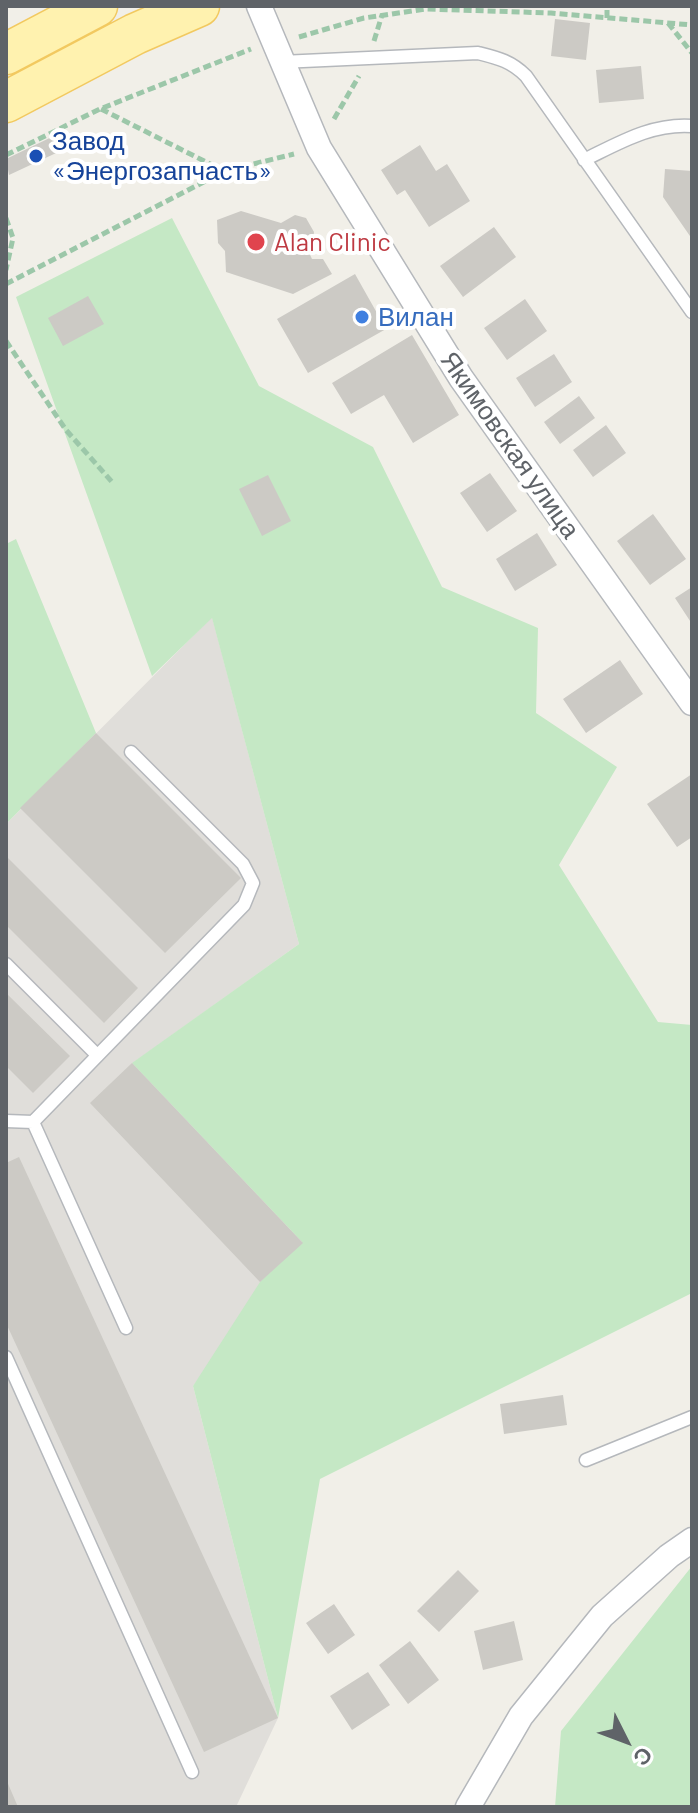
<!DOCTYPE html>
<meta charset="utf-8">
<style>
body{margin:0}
#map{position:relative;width:698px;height:1813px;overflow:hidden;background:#f1efe8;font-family:Barlow,sans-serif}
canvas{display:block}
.frame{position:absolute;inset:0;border:8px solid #5f6368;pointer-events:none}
.north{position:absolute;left:586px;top:1701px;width:80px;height:80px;-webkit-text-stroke:6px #fff;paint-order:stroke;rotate:132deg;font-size:22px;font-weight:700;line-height:32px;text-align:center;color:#5f6368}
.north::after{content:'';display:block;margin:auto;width:28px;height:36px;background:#5f6368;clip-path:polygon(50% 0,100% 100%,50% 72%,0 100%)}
</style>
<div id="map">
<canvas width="698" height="1813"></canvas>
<div class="frame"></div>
<div class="north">С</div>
</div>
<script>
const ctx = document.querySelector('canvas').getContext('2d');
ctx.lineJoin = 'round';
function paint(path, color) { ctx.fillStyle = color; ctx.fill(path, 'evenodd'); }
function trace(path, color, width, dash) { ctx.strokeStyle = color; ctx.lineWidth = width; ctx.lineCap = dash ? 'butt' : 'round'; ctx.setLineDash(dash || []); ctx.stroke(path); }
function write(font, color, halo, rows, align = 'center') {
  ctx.font = font + ' Barlow,sans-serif'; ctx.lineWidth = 8; ctx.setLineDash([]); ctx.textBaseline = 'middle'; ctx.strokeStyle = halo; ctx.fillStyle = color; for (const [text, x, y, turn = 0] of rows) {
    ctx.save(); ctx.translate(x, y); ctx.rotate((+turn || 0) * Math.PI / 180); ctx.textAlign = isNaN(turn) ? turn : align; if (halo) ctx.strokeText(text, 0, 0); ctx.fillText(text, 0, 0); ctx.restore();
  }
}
const industrial = new Path2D(`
 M 212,617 L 299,944 L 133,1063 L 303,1243 L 193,1386 L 278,1718 L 236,1807 L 6,1807 L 6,824 Z`);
const green = new Path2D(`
 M 172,218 L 259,386 L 373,447 L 442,587 L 538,628 L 536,713 L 617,767 L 559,865 L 658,1022 L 692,1025 L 692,1293 L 320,1479 L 278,1718 L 193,1386 L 260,1282 L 302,1242 L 132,1063 L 299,944 L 212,618 L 152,676 L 16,297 Z
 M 16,539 L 96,733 L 6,824 L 6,544 Z
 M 692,1566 L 692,1807 L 555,1807 L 561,1731 Z`);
const building = new Path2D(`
 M 555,19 L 590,23 L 586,60 L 551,56 Z
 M 641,66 L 644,99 L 599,103 L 596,70 Z
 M 62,132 L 69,147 L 9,175 L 6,159 Z
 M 420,145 L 436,171 L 447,164 L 470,201 L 429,227 L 405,190 L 397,195 L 381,170 Z
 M 665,169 L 692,171 L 692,239 L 663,197 Z
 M 241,211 L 281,223 L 295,215 L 306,218 L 314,232 L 313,241 L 306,246 L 312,259 L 323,259 L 332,274 L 293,294 L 226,272 L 225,251 L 218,243 L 217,220 Z
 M 494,227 L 516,257 L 463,297 L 440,266 Z
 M 355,274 L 386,329 L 308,373 L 277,319 Z
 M 88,296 L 104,324 L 63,346 L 48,318 Z
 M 525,299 L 547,331 L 507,360 L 484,328 Z
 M 412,335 L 459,415 L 413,443 L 384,395 L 351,414 L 332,383 Z
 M 554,354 L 572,382 L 535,407 L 516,378 Z
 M 579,396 L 595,418 L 560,444 L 544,422 Z
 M 606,425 L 626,453 L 593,477 L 573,450 Z
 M 490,473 L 517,511 L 487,532 L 460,493 Z
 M 268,475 L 291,521 L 262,536 L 239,489 Z
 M 653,514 L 686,559 L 650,585 L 617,541 Z
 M 537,533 L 557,565 L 515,591 L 496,559 Z
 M 692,587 L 692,624 L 675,598 Z
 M 620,660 L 643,694 L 586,733 L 563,699 Z
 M 96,733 L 241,878 L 165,953 L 20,808 Z
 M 692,774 L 692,837 L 677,847 L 647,804 Z
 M 6,856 L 138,988 L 104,1023 L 6,925 Z
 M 6,993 L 70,1056 L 33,1093 L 6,1066 Z
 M 132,1063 L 303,1243 L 260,1282 L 90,1103 Z
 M 19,1157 L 278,1718 L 204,1752 L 6,1323 L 6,1163 Z
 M 563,1395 L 567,1425 L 504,1434 L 500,1404 Z
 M 458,1570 L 479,1591 L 439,1632 L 417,1611 Z
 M 334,1604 L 355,1635 L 328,1654 L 306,1623 Z
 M 514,1621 L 523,1660 L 483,1670 L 474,1631 Z
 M 410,1641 L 439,1680 L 408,1704 L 379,1665 Z
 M 368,1672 L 390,1705 L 352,1730 L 330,1696 Z
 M 6,1779 L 18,1807 L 6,1807 Z`);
const path = new Path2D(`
 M 607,18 L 607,6
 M 668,23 L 692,53
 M 299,37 L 364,18 L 426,9 L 551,13 L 692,25
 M 374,41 L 382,15
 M 101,109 L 224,171
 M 334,119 L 359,76
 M 6,155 L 100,109 L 251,49
 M 6,218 L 13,238 L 6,270
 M 6,284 L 225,171 L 294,154
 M 6,341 L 66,430 L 112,482`);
const service = new Path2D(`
 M 281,62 L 478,53 C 498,58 511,61 526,76 L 692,312
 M 584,160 C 619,143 652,123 692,126
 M 6,964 L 97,1055
 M 6,1121 L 33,1122 L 126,1328
 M 33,1122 L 244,905 L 253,883 L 243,864 L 131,752
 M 6,1357 L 192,1772
 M 586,1460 L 692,1417`);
const minor = new Path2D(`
 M 259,6 L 319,148 L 461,378 L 692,703
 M 468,1807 L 521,1716 L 602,1616 L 669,1556 L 692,1540`);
const primary = new Path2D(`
 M 6,54 L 97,6
 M 6,102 L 135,34 L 199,6`);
const markers = [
 [36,156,8,"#1a4fb4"],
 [256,242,10,"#e0444e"],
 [362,317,8,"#3f7fe0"]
];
const transitNames = [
 ["Завод",52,141],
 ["«Энергозапчасть»",52,171]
];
const healthNames = [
 ["Alan Clinic",274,242]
];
const shopNames = [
 ["Вилан",378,317]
];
const streetNames = [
 ["Якимовская улица",510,445,55]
];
paint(industrial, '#e0deda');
paint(green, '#c5e8c5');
paint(building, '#cccac5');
trace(service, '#b5b8bc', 15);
trace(minor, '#b5b8bc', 27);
trace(primary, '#f2c960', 43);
trace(path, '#9cc7a9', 5, [8, 4]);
trace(service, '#fff', 12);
trace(minor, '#fff', 24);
trace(primary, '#fff2af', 40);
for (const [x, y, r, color] of markers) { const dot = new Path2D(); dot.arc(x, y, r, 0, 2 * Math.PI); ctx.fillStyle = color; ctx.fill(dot); trace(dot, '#fff', 3); }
write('26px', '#164399', '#fff', transitNames, 'left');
write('26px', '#be3a42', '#fff', healthNames, 'left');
write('26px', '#366cbe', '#fff', shopNames, 'left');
write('26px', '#5f6368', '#fff', streetNames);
</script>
